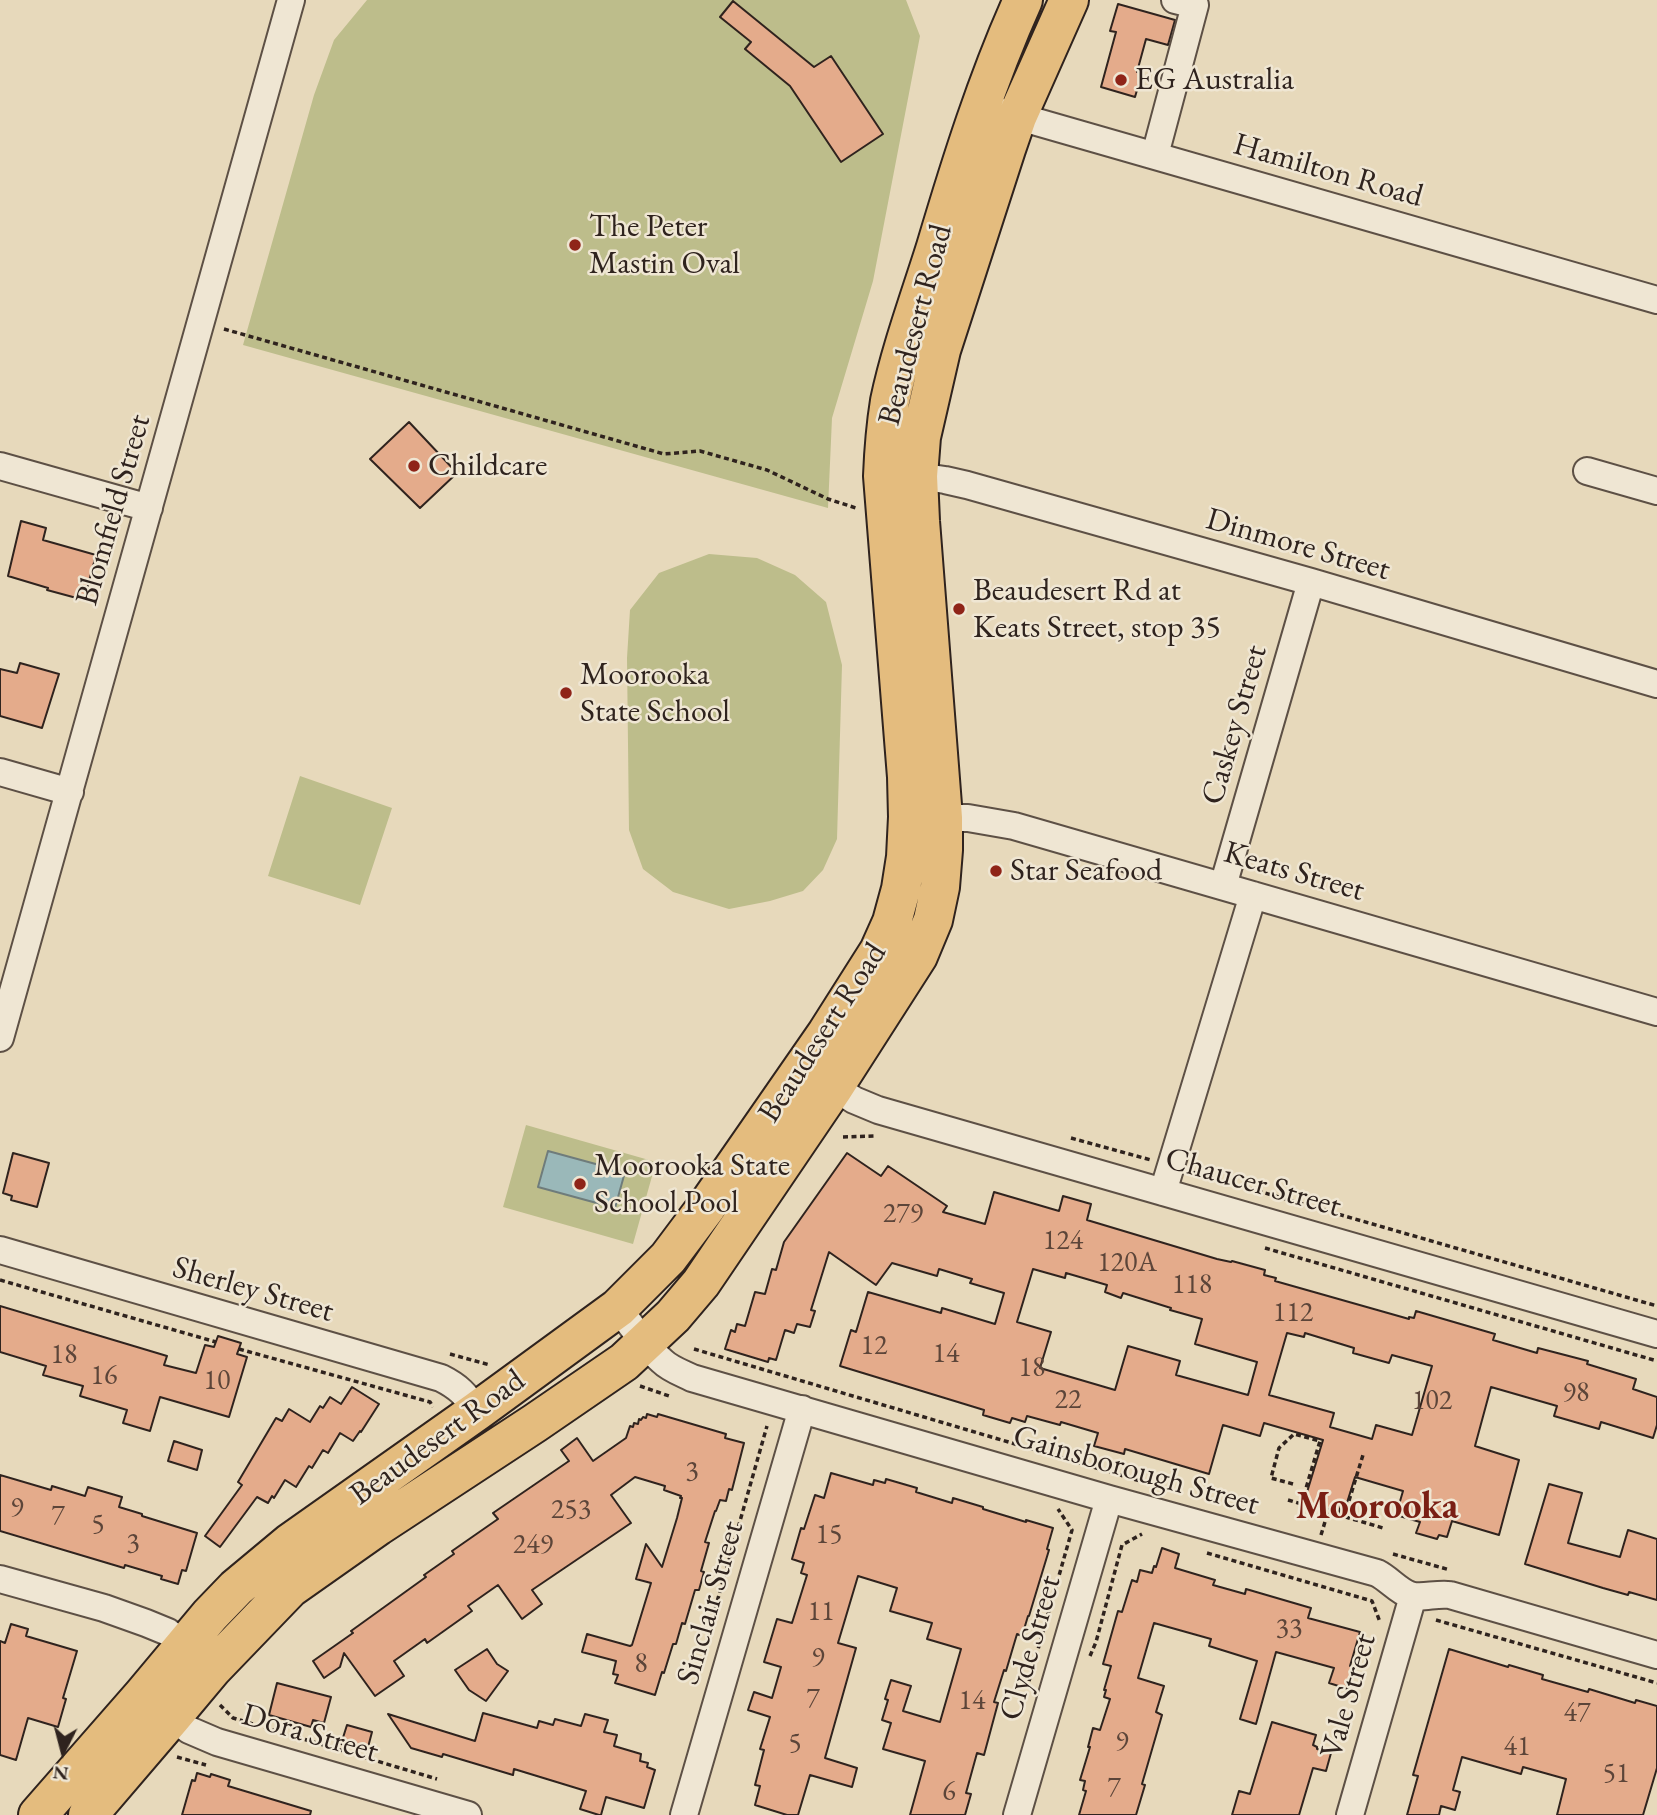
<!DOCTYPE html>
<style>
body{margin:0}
#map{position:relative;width:1657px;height:1815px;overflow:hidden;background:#e7d9bb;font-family:"EB Garamond",serif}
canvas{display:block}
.north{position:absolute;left:28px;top:1717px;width:70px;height:70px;-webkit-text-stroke:5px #efe6d3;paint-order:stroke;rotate:186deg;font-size:19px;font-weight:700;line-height:28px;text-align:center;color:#2f231e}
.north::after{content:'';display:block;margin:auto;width:24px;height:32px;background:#2f231e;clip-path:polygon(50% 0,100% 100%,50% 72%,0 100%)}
</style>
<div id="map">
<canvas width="1657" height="1815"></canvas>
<div class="north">N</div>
</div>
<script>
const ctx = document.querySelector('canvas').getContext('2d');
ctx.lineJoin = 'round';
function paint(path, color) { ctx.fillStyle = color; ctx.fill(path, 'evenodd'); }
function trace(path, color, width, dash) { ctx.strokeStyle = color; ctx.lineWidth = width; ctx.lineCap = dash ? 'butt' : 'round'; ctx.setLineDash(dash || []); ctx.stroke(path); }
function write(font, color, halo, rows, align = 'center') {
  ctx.font = font + ' "EB Garamond",serif'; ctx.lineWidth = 5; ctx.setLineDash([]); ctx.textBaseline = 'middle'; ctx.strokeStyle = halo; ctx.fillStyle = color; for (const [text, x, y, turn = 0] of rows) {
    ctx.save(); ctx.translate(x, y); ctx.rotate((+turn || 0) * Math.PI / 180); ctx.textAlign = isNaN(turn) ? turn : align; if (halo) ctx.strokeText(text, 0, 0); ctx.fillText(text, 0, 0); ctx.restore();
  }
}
const green = new Path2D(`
 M 367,0 L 906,0 L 920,36 L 873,281 L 832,418 L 828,508 L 243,345 L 314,95 L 334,40 Z
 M 709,554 L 757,558 L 795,575 L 826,602 L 842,665 L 837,839 L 823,870 L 803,891 L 770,901 L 729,909 L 673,892 L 643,869 L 629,830 L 627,658 L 630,610 L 659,573 Z
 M 300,776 L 392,808 L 360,905 L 268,876 Z
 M 526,1125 L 656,1162 L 633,1244 L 503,1207 Z`);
const water = new Path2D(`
 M 548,1151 L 625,1172 L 615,1208 L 538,1187 Z`);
const building = new Path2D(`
 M 733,1 L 814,67 L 831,56 L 883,134 L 841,162 L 790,86 L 745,49 L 751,42 L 720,17 Z
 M 1118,4 L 1175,20 L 1168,45 L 1146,39 L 1137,72 L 1142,73 L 1135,97 L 1101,87 L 1116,32 L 1110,31 Z
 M 409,422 L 457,473 L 420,508 L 370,459 Z
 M 21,521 L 46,528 L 43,540 L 96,555 L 84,600 L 47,590 L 48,588 L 8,576 Z
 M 20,663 L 59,674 L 42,728 L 0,716 L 0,669 L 17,673 Z
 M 13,1153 L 49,1163 L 37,1207 L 11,1200 L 12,1196 L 3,1193 Z
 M 847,1153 L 881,1176 L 888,1166 L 947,1206 L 943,1212 L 985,1224 L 994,1192 L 1059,1211 L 1063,1196 L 1091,1204 L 1087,1220 L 1217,1259 L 1231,1262 L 1232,1261 L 1265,1270 L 1264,1275 L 1276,1278 L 1275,1281 L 1409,1319 L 1409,1317 L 1414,1318 L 1416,1311 L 1495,1334 L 1493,1340 L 1537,1353 L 1538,1348 L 1588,1361 L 1587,1364 L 1636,1379 L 1633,1389 L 1657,1397 L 1657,1425 L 1653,1438 L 1601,1422 L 1599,1429 L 1554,1416 L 1557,1406 L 1491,1387 L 1475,1446 L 1519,1460 L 1499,1535 L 1452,1521 L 1447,1537 L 1439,1535 L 1437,1539 L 1416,1533 L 1420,1522 L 1396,1515 L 1403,1491 L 1355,1477 L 1346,1506 L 1341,1505 L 1339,1512 L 1304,1502 L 1323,1440 L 1264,1423 L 1260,1436 L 1223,1425 L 1209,1474 L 1125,1449 L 1124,1454 L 1094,1446 L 1098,1433 L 1061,1422 L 1060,1425 L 1027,1416 L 1025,1422 L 1012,1418 L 1010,1423 L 983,1415 L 984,1410 L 840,1366 L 851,1330 L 856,1332 L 868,1292 L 941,1313 L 942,1308 L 995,1324 L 1004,1293 L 970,1283 L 972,1279 L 939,1269 L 937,1276 L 892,1263 L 876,1285 L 829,1252 L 811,1310 L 815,1311 L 810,1327 L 797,1324 L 794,1333 L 785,1330 L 776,1360 L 769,1358 L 768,1362 L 725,1349 L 731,1330 L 735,1332 L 737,1324 L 745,1326 L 755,1292 L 765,1294 L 772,1269 L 776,1270 L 784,1242 ZM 1033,1269 L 1065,1278 L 1066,1273 L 1107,1285 L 1105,1292 L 1121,1298 L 1123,1293 L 1171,1308 L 1170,1310 L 1202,1319 L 1195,1344 L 1257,1362 L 1248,1395 L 1176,1375 L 1180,1361 L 1128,1346 L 1115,1390 L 1040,1368 L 1051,1332 L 1017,1322 ZM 1287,1333 L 1304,1337 L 1305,1333 L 1354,1348 L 1353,1353 L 1389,1363 L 1392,1355 L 1432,1366 L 1412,1435 L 1376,1425 L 1372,1439 L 1330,1427 L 1334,1413 L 1269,1395 Z
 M 0,1306 L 167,1356 L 164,1365 L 196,1373 L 205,1345 L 214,1347 L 218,1336 L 241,1343 L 237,1354 L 247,1357 L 229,1417 L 160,1397 L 150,1431 L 123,1423 L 127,1410 L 80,1396 L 83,1386 L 43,1375 L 46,1366 L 0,1352 Z
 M 352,1387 L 379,1404 L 361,1432 L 360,1431 L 353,1441 L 340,1433 L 328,1453 L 323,1450 L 312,1468 L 309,1466 L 296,1487 L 285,1480 L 274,1498 L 272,1496 L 268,1503 L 257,1497 L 220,1547 L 205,1536 L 242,1485 L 238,1482 L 276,1418 L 282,1421 L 289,1409 L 310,1422 L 320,1406 L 323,1408 L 330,1397 L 341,1404 Z
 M 647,1414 L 657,1417 L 658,1414 L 726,1434 L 725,1438 L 744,1443 L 732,1490 L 729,1489 L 726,1501 L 720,1500 L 716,1511 L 715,1511 L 705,1542 L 709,1543 L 701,1571 L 704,1572 L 699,1590 L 695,1590 L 685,1624 L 682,1623 L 676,1644 L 673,1644 L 664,1673 L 662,1672 L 655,1695 L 615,1683 L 618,1675 L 613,1674 L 616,1661 L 582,1652 L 587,1634 L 630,1646 L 632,1645 L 651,1583 L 636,1579 L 646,1544 L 662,1567 L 677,1518 L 682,1498 L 680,1498 L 681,1496 L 664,1490 L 665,1486 L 635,1477 L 611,1495 L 631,1523 L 532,1590 L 542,1604 L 522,1619 L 498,1585 L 468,1606 L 472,1611 L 427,1643 L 425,1639 L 394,1661 L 404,1676 L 375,1696 L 344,1653 L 340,1667 L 324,1678 L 313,1661 L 353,1633 L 351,1631 L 426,1577 L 424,1575 L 454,1554 L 452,1551 L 498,1519 L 493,1513 L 569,1461 L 561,1450 L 577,1438 L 593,1461 L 626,1438 L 630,1426 L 633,1427 L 634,1423 L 638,1424 L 639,1419 L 641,1420 L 643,1417 L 646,1418 Z
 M 174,1441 L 202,1450 L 197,1470 L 168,1461 Z
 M 831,1473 L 873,1485 L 874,1480 L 885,1483 L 886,1479 L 917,1488 L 916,1492 L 952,1503 L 953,1498 L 983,1507 L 983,1509 L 1026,1522 L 1026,1520 L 1053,1528 L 1047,1549 L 1049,1550 L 1029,1616 L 1028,1616 L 1022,1636 L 1017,1634 L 1006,1671 L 1004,1670 L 994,1702 L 998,1703 L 984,1755 L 977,1753 L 966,1793 L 971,1794 L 965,1815 L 910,1815 L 925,1761 L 883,1749 L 891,1723 L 882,1720 L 888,1700 L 885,1699 L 891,1680 L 911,1686 L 903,1711 L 940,1722 L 961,1649 L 927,1639 L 932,1623 L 890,1611 L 897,1588 L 858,1576 L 838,1643 L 856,1648 L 825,1758 L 857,1768 L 852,1787 L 810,1775 L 798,1815 L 787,1815 L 755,1805 L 760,1786 L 755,1785 L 764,1750 L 760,1749 L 770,1717 L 748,1710 L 754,1692 L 772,1698 L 781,1667 L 764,1662 L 777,1619 L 792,1623 L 807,1575 L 801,1573 L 804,1563 L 792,1559 L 801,1528 L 804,1529 L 815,1495 L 824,1498 Z
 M 0,1475 L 51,1490 L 52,1486 L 85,1496 L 88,1487 L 122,1497 L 119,1507 L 142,1514 L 142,1516 L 197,1533 L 186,1571 L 182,1570 L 178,1584 L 161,1579 L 162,1576 L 125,1565 L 124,1568 L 0,1531 Z
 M 1549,1484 L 1582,1493 L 1568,1543 L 1620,1557 L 1628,1530 L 1657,1539 L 1657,1600 L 1629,1592 L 1628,1595 L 1603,1588 L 1525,1564 Z
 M 1162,1548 L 1179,1554 L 1175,1568 L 1215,1580 L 1213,1585 L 1245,1594 L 1246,1589 L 1311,1608 L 1308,1618 L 1360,1632 L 1350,1666 L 1355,1667 L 1348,1689 L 1329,1683 L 1334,1668 L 1276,1652 L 1256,1724 L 1240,1719 L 1257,1661 L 1209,1646 L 1211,1639 L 1154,1623 L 1138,1678 L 1164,1686 L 1156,1712 L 1162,1715 L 1142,1784 L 1145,1785 L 1136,1815 L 1079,1815 L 1086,1791 L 1083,1790 L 1085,1781 L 1080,1780 L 1090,1747 L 1088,1747 L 1093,1728 L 1100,1730 L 1110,1699 L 1104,1697 L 1106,1690 L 1104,1690 L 1111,1666 L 1103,1664 L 1118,1611 L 1122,1612 L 1132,1580 L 1137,1582 L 1140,1570 L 1152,1573 L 1154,1566 L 1156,1567 Z
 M 11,1624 L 28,1629 L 26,1636 L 77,1651 L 63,1698 L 66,1699 L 58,1727 L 28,1718 L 16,1760 L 0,1755 L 0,1641 L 5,1643 Z
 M 487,1649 L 497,1664 L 508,1671 L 486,1701 L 469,1690 L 455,1670 Z
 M 1449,1649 L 1508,1667 L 1509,1665 L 1543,1675 L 1542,1679 L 1588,1692 L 1589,1689 L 1635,1703 L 1636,1700 L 1657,1706 L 1657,1768 L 1643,1815 L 1557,1815 L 1566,1779 L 1523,1767 L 1521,1774 L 1462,1757 L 1453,1790 L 1460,1792 L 1455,1810 L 1441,1806 L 1439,1815 L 1407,1815 L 1418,1776 L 1413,1775 Z
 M 277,1683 L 331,1697 L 324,1723 L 313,1720 L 311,1727 L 269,1715 Z
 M 483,1713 L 537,1728 L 539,1721 L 553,1725 L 555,1719 L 581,1726 L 585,1714 L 608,1720 L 604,1732 L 617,1735 L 614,1746 L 641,1754 L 640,1761 L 648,1763 L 647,1767 L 655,1770 L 644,1808 L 606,1797 L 601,1815 L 599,1815 L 580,1809 L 586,1791 L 514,1769 L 513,1775 L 443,1754 L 442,1757 L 411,1748 L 388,1714 L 475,1741 Z
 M 1272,1722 L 1316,1735 L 1313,1745 L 1317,1747 L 1317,1749 L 1331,1753 L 1326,1771 L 1313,1768 L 1299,1815 L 1232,1815 L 1239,1791 L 1250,1794 Z
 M 347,1725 L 372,1732 L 367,1751 L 341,1744 Z
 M 197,1773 L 210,1777 L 211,1774 L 230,1780 L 228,1786 L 311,1811 L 310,1815 L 182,1815 L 192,1780 L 195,1781 Z`);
const path = new Path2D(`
 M 224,329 L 664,454 L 700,451 L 767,470 L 828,499 L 856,508
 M 843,1137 L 875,1136
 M 1071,1138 L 1151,1160
 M 1192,1172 L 1657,1306
 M 1265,1248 L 1657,1361
 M 0,1280 L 216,1342
 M 239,1349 L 430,1402 L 433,1407
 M 694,1349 L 1147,1483
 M 450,1354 L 490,1365
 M 640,1386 L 672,1397
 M 1293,1484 L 1271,1478 L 1279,1448 L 1294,1434 L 1320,1441 L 1301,1505
 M 1288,1500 L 1383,1528
 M 1344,1517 L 1363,1455
 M 1321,1535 L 1328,1512
 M 1207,1553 L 1372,1601 L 1380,1622
 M 1393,1554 L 1450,1570
 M 715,1609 L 767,1426
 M 1436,1620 L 1657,1683
 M 1090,1656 L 1096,1642 L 1122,1545 L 1142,1534
 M 1029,1681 L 1072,1530 L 1058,1509
 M 220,1705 L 233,1718 L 437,1779
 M 177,1757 L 206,1765`);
const minor = new Path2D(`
 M 1002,112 L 1657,300
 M 1155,155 L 1195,5 L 1175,0
 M 0,466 L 149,508
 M 1587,471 L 1657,491
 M 918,476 L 945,480 L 967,485 L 1311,582 L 1657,684
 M 0,772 L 70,792
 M 928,818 L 968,818 L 1014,826 L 1657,1012
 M 1223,886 L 1311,582
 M 0,1038 L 291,0
 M 834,1087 L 854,1100 L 878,1110 L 1657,1334
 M 1163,1192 L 1253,895
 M 0,1250 L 441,1378 C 459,1387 465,1394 477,1411
 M 618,1308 C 632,1326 645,1346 662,1361 C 670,1369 682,1373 692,1378 L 1109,1499 L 1377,1573 C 1389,1579 1398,1591 1410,1595 C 1421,1599 1436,1593 1450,1595 L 1657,1655
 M 0,1579 L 104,1608 L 146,1623 L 168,1632 L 195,1654
 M 158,1707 L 189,1730 L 217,1742 L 468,1815
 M 684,1815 L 802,1409
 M 1017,1815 L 1109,1499
 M 1350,1815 L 1413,1596`);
const highway = new Path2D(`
 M 38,1815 L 143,1695 L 210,1615 L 236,1588 L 290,1543 L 477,1411 L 618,1308 L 668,1258 L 707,1206 L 827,1033 L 879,951 L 892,922 L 901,889 L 906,857 L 908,817 L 907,777 L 883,476 C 884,451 886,426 890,401 C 901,349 920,298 936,247 C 961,163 987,80 1023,0
 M 88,1815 L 171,1718 L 212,1669 L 290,1588 L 378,1526 L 535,1423 L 624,1362 L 673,1316 L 701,1283 L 834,1087 L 918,956 L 933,920 L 940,887 L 943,850 L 943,818 L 920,521 L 918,476 L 921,437 L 941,350 L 1006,149 L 1017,117 L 1069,0`);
const markers = [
 [1121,80,7,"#8f2418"],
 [575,245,7,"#8f2418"],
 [414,466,7,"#8f2418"],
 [959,609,7,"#8f2418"],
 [566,693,7,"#8f2418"],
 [996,871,7,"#8f2418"],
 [580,1184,7,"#8f2418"]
];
const numberNames = [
 ["279",903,1214],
 ["124",1063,1241],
 ["120A",1127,1263],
 ["118",1192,1285],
 ["112",1293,1313],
 ["12",874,1346],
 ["14",946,1354],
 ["18",64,1355],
 ["18",1032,1368],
 ["16",104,1376],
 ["10",217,1381],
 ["98",1576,1393],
 ["22",1068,1400],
 ["102",1432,1401],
 ["3",692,1472],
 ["9",17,1508],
 ["253",571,1510],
 ["7",58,1516],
 ["5",98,1525],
 ["15",829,1535],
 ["3",133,1544],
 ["249",533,1545],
 ["11",821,1612],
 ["33",1289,1629],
 ["9",818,1658],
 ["8",641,1664],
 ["7",813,1699],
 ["14",972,1701],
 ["47",1577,1713],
 ["9",1122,1742],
 ["5",795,1744],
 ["41",1517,1747],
 ["51",1616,1774],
 ["7",1114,1788],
 ["6",949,1792]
];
const poiNames = [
 ["EG Australia",1135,80],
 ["The Peter",589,227],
 ["Mastin Oval",589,264],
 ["Childcare",428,466],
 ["Beaudesert Rd at",973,591],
 ["Keats Street, stop 35",973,628],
 ["Moorooka",580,675],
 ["State School",580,712],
 ["Star Seafood",1010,871],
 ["Moorooka State",594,1166],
 ["School Pool",594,1203]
];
const streetNames = [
 ["Hamilton Road",1328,171,16],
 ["Beaudesert Road",916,325,-75],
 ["Blomfield Street",114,510,-74],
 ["Dinmore Street",1298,545,16],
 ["Caskey Street",1235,725,-74],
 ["Keats Street",1294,872,16],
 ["Beaudesert Road",823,1033,-57],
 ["Chaucer Street",1253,1183,16],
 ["Sherley Street",253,1290,16],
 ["Beaudesert Road",438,1438,-36],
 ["Gainsborough Street",1136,1471,16],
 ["Sinclair Street",711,1603,-74],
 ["Clyde Street",1031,1648,-74],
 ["Vale Street",1349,1696,-74],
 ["Dora Street",310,1734,16]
];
const districtNames = [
 ["Moorooka",1377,1508]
];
paint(green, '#bdbd8b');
paint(water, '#9ab8b9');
trace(water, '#6f7c7b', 2);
paint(building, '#e4ab8b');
trace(building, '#2f231e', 2);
trace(minor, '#5d5045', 30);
trace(highway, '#2f231e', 42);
trace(path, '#2f231e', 3.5, [5, 3.5]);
trace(minor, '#efe6d3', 26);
trace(highway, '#e4bc7e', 38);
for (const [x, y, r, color] of markers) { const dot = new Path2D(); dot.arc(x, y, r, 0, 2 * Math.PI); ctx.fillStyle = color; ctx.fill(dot); trace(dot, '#efe6d3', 2.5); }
write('28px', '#5c4539', null, numberNames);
write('32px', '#2f231e', '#efe6d3', poiNames, 'left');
write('32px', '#2f231e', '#efe6d3', streetNames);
write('bold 38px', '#7a1f14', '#efe6d3', districtNames);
</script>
